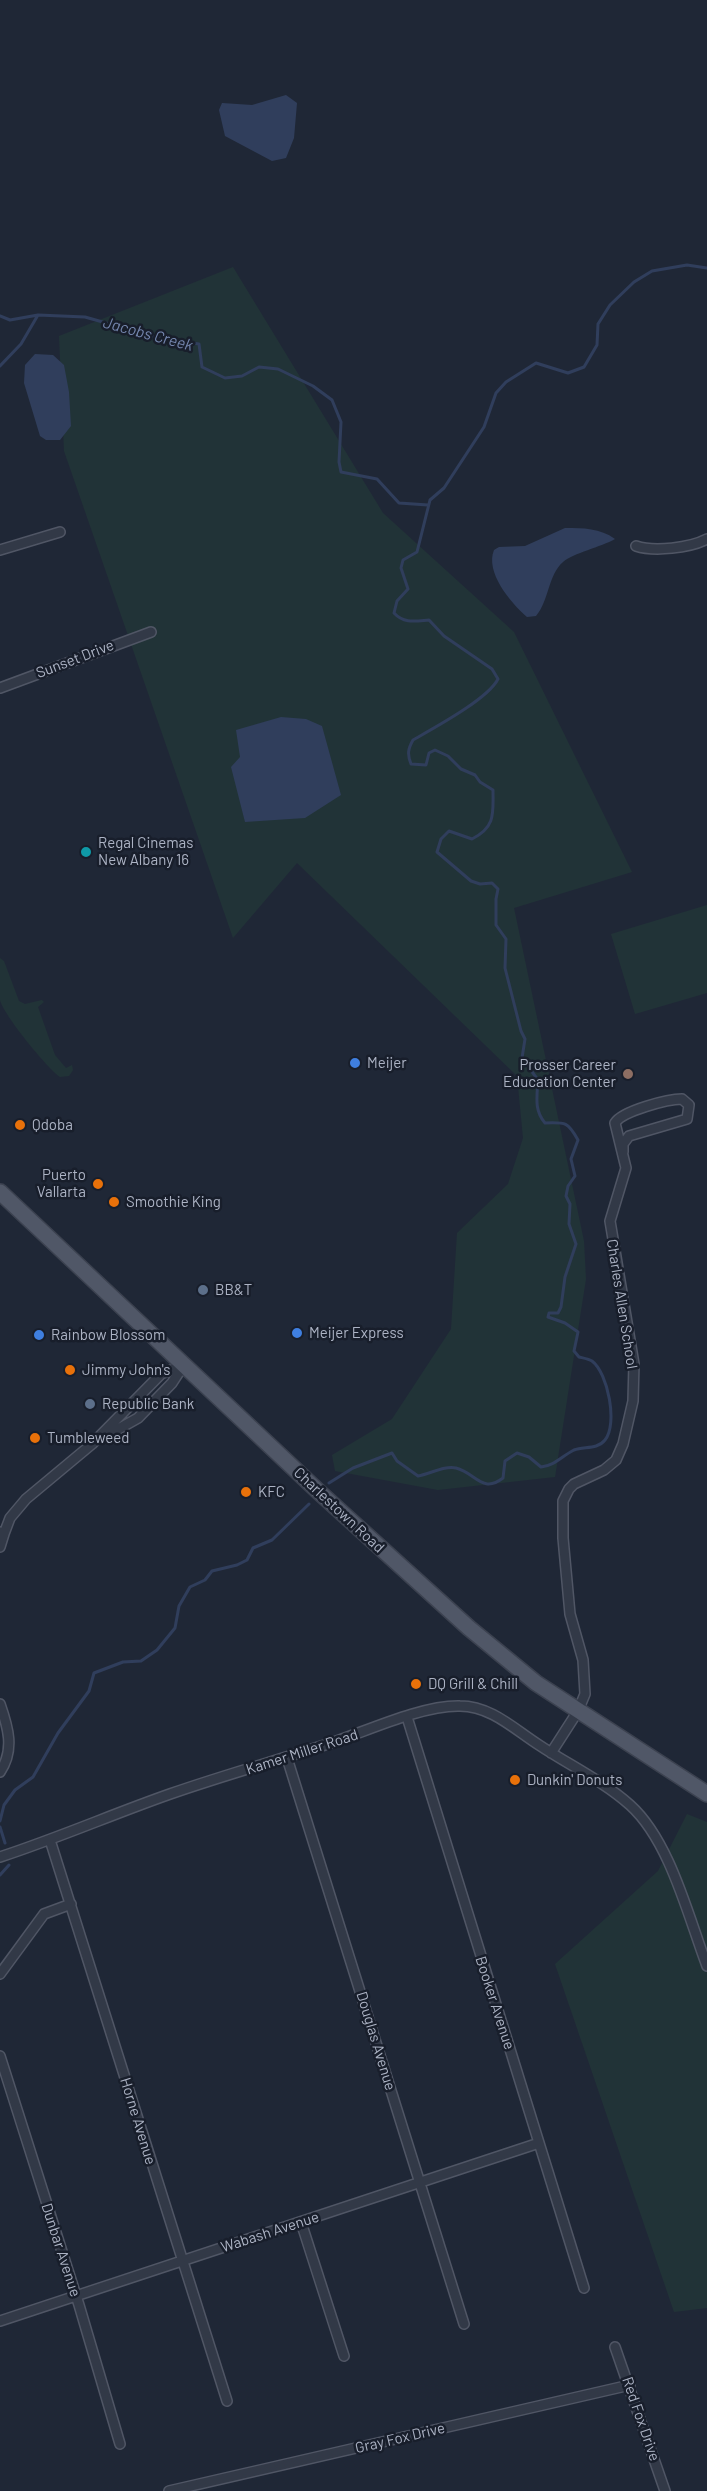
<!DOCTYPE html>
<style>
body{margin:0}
canvas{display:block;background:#1f2736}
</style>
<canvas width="707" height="2491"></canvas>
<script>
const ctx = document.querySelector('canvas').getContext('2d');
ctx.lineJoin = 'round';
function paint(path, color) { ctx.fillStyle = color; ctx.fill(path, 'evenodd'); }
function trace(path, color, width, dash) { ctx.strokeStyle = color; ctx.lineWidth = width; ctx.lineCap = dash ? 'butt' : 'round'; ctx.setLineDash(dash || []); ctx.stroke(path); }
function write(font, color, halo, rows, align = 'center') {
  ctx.font = font + ' Barlow,sans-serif'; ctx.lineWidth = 5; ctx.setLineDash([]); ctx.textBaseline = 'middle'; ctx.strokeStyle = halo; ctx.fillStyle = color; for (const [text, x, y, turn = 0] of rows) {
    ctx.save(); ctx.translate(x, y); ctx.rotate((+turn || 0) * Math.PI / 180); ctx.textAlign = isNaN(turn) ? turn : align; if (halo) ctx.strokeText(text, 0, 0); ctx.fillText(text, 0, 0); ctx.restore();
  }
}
const green = new Path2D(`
 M 233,267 L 383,513 L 514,632 L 632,872 L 514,908 L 584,1241 L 586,1279 L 555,1477 L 438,1490 L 335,1471 L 332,1455 L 392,1419 L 451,1329 L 457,1233 L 508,1184 L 523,1138 L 517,1076 L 297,863 L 233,938 L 64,451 L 59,336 Z
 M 707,905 L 707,993 L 635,1014 L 611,934 Z
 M 0,958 L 4,961 L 19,1001 L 25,1004 L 42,1000 L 44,1002 L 38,1007 L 55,1055 L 66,1068 L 72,1065 L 73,1070 L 69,1076 L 60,1077 C 47,1068 3,1014 0,1000 C 0,987 0,971 0,958 Z
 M 687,1814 L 707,1822 L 707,2308 L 674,2312 L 555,1964 L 658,1871 Z`);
const water = new Path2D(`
 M 286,95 L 297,103 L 294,138 L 286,158 L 272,161 L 225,136 L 219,110 L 222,103 L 252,105 Z
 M 35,354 L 53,355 L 64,365 L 69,392 L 71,426 L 60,440 L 46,440 L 40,436 L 24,383 L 25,365 Z
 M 565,528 C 583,528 600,528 615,539 C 601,547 573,553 563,562 C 548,575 549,601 536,616 L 527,617 C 510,602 485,572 494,550 L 499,547 L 525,546 Z
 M 281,717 L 306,719 L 322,726 L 341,795 L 305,818 L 245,822 L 231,767 L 240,757 L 236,730 Z`);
const stream = new Path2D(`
 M 0,316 L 10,320 L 38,315 L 85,317 L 159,338 L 199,344 L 202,367 L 225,378 L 242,376 L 259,367 L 278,369 L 313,386 L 332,400 L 341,422 L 339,462 L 341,472 L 377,479 L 399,503 L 428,505
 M 0,366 L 21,344 L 38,315
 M 329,1483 L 353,1468 L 392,1453 L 397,1461 L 418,1476 C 430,1474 445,1465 456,1468 C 476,1473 482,1494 503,1478 L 505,1461 L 517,1453 L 529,1457 L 541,1467 C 554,1466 562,1456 574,1450 C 584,1446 597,1450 605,1440 C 618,1424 608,1373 592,1361 C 589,1359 583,1358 579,1357 L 574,1351 L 578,1332 L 565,1323 L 548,1317 L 549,1313 L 558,1313 L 561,1307 L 565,1277 L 576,1244 L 569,1224 L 570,1204 L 566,1196 L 568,1186 L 575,1176 L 571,1159 L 578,1140 C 568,1122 566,1122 545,1123 C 534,1110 537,1097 538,1080 L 522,1058 L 525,1039 L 521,1031 L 505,968 L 506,939 L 496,925 L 496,899 L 498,889 L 492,883 L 480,884 L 471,881 L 437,852 L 441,839 L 449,831 L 472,839 C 496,827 493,813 493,790 L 480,782 L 475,775 L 461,769 L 448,756 L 435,750 L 429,753 L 426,765 L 411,764 C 407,754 408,749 413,740 C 434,728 488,699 498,679 L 492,669 L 444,636 L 429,620 C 416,621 404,624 394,613 L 397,601 L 408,589 L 401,568 L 403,560 L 417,552 L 430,500 L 444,488 L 484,427 L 496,393 L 506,382 L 536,363 L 568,373 L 584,367 L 597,345 L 598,324 L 610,305 L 634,282 L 652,271 L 687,265 L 707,268
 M 0,1821 L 4,1805 L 15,1790 L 33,1777 L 58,1733 L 89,1691 L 94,1673 L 123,1662 L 141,1661 L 157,1650 L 175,1628 L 179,1606 L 190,1587 L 205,1580 L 212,1571 L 237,1565 L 247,1560 L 253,1548 L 272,1540 L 309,1504
 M 0,1827 L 5,1843
 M 0,1875 L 9,1865`);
const minor = new Path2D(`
 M 636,546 C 654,552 690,548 707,539
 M 0,550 L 60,532
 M 0,688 L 151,632
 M 106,1436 L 138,1418 L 172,1383 L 183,1366
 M 0,1532 L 4,1534 L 10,1518 L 26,1499 L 92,1444 L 161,1374 L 184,1365
 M 0,1547 L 4,1534
 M 0,1704 C 8,1727 15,1750 0,1772
 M 407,1717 L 584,2288
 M 551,1753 L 578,1711 L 585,1694 L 583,1660 L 570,1614 L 563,1538 L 563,1501 L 569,1489 L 574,1484 L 604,1470 L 616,1460 L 623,1444 L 633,1401 L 634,1364 L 610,1221 L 626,1168 L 615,1123 C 622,1111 668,1099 682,1099 L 689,1105 L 687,1119 L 629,1136 L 623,1144 L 623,1152
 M 287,1758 L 464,2324
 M 50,1840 L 227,2401
 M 0,1857 C 58,1838 113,1814 170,1794 C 224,1775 279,1760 334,1742 C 369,1730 423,1705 460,1706 C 491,1706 514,1729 539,1745 C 569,1765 603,1781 630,1805 C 670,1841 688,1916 707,1966
 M 0,1974 L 44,1914 L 71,1904
 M 0,2056 L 79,2305 L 120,2444
 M 301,2222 L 344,2356
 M 0,2321 L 539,2143
 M 615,2347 L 665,2491
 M 169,2491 L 630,2385`);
const primary = new Path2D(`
 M 0,1192 L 319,1492 L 469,1628 L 536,1683 L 707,1794`);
const markers = [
 [86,852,6,"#0f9aa8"],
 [355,1063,6,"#3f7fe0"],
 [628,1074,6,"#8d6e63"],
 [20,1125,6,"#e8710a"],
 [98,1184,6,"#e8710a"],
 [114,1202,6,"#e8710a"],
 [203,1290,6,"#5c6f8a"],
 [297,1333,6,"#3f7fe0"],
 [39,1335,6,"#3f7fe0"],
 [70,1370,6,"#e8710a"],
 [90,1404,6,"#5c6f8a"],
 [35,1438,6,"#e8710a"],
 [246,1492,6,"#e8710a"],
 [416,1684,6,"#e8710a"],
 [515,1780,6,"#e8710a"]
];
const streetNames = [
 ["Sunset Drive",75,659,-21],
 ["Charles Allen School",622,1304,81],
 ["Charlestown Road",339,1510,43],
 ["Kamer Miller Road",302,1752,-18],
 ["Booker Avenue",495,2003,72],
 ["Douglas Avenue",376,2041,73],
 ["Horne Avenue",138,2121,73],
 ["Wabash Avenue",270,2232,-18],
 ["Dunbar Avenue",61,2250,72],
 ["Red Fox Drive",641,2419,71],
 ["Gray Fox Drive",400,2438,-13]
];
const poiNames = [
 ["Regal Cinemas",98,843],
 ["New Albany 16",98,860],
 ["Meijer",367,1063],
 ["Prosser Career",616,1065,"right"],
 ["Education Center",616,1082,"right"],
 ["Qdoba",32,1125],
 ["Puerto",86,1175,"right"],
 ["Vallarta",86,1192,"right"],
 ["Smoothie King",126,1202],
 ["BB&T",215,1290],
 ["Meijer Express",309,1333],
 ["Rainbow Blossom",51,1335],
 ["Jimmy John's",82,1370],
 ["Republic Bank",102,1404],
 ["Tumbleweed",47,1438],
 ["KFC",258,1492],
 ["DQ Grill & Chill",428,1684],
 ["Dunkin' Donuts",527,1780]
];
const waterNames = [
 ["Jacobs Creek",148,334,15]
];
paint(green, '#213337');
paint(water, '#303e5c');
trace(stream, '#303e5c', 3);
trace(minor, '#505665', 12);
trace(primary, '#3c4250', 18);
trace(minor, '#323947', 9);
trace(primary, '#505767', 15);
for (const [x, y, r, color] of markers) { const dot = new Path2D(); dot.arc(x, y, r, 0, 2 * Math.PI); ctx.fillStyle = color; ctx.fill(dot); trace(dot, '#181e2b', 2); }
write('15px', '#acb3c4', '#181e2b', streetNames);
write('15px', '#acb3c4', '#181e2b', poiNames, 'left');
write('italic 16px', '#7486ad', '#181e2b', waterNames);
</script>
